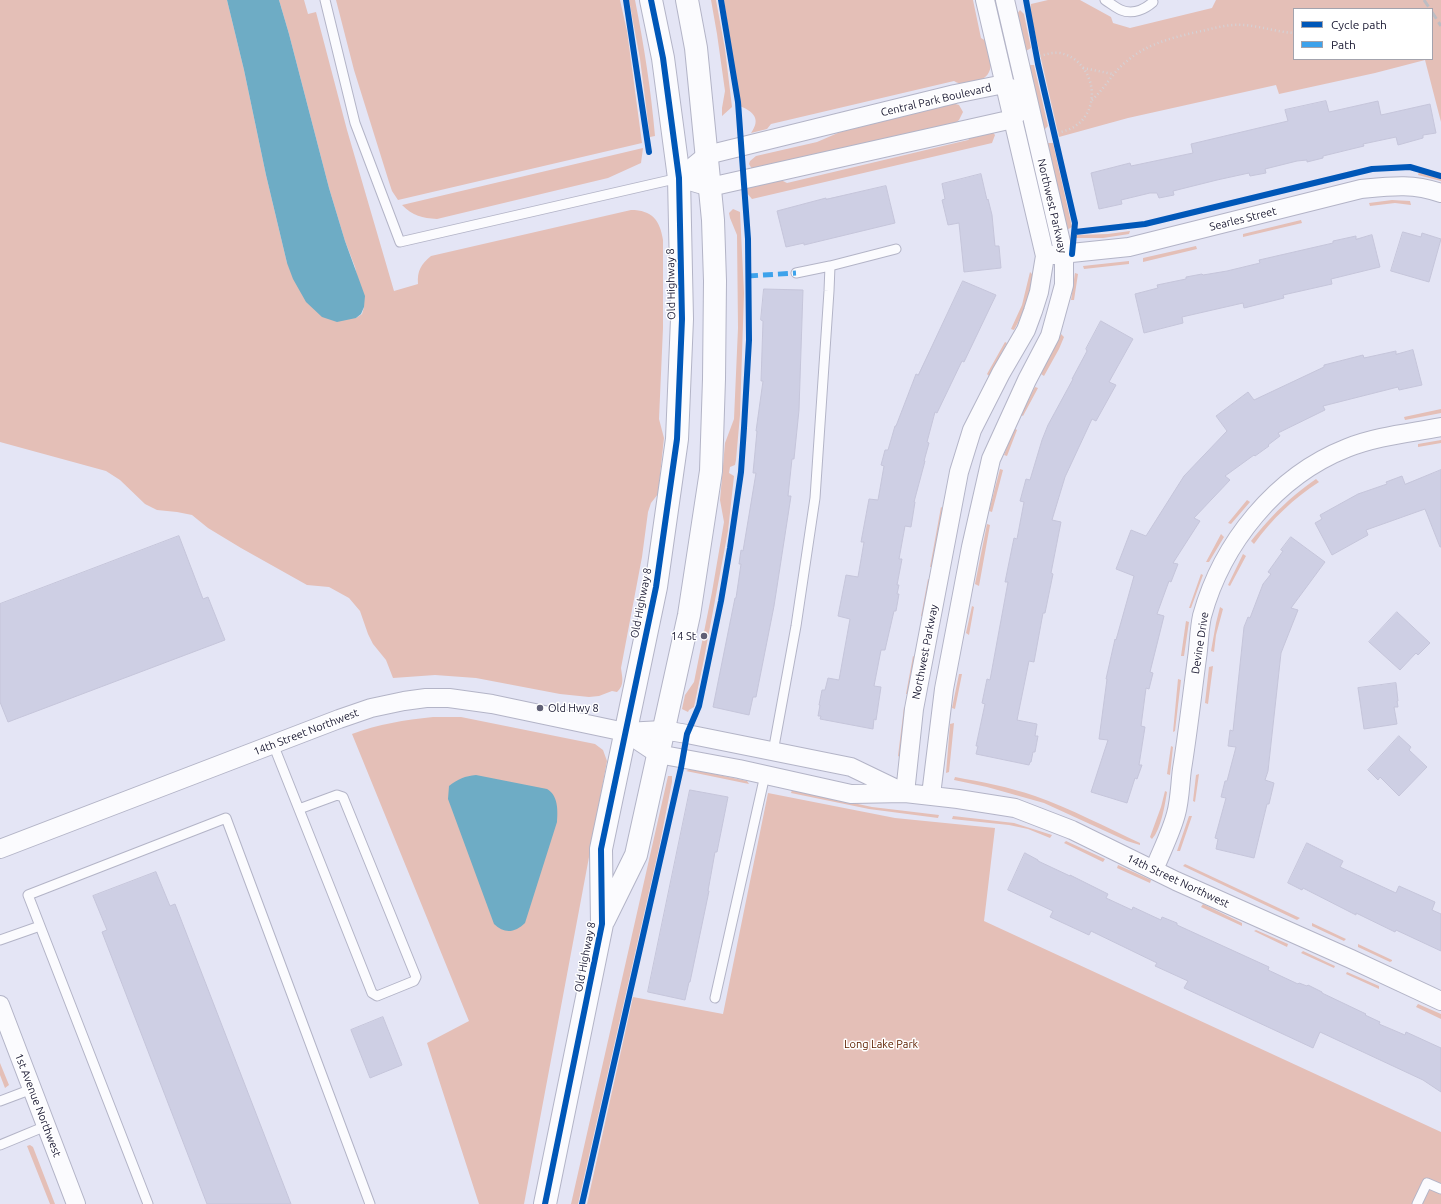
<!DOCTYPE html>
<style>
body{margin:0}
#map{position:relative;width:1441px;height:1204px;overflow:hidden;background:#e4e5f5;font-family:Ubuntu,sans-serif}
canvas{display:block}
.legend{position:absolute;left:1293px;top:8px;width:140px;height:52px;box-sizing:border-box;background:#fff;border:1px solid #a3a3ad;margin:0;padding:5px 7px;list-style:none;font-size:12px;color:#191832}
.legend li{display:flex;align-items:center;gap:8px;height:20px}
.legend b{width:20px;border:1px solid #a3a3ad}
</style>
<div id="map">
<canvas width="1441" height="1204"></canvas>
<ul class="legend">
<li><b style="height:5px;background:#0057b8"></b>Cycle path</li>
<li><b style="height:5px;background:#3da2eb"></b>Path</li>
</ul>
</div>
<script>
const ctx = document.querySelector('canvas').getContext('2d');
ctx.lineJoin = 'round';
function paint(path, color) { ctx.fillStyle = color; ctx.fill(path, 'evenodd'); }
function trace(path, color, width, dash) { ctx.strokeStyle = color; ctx.lineWidth = width; ctx.lineCap = dash ? 'butt' : 'round'; ctx.setLineDash(dash || []); ctx.stroke(path); }
function write(font, color, halo, rows, align = 'center') {
  ctx.font = font + ' Ubuntu,sans-serif'; ctx.lineWidth = 3; ctx.setLineDash([]); ctx.textBaseline = 'middle'; ctx.strokeStyle = halo; ctx.fillStyle = color; for (const [text, x, y, turn = 0] of rows) {
    ctx.save(); ctx.translate(x, y); ctx.rotate((+turn || 0) * Math.PI / 180); ctx.textAlign = isNaN(turn) ? turn : align; if (halo) ctx.strokeText(text, 0, 0); ctx.fillText(text, 0, 0); ctx.restore();
  }
}
const green = new Path2D(`
 M 0,0 L 227,0 L 244,70 L 266,175 L 287,263 L 356,318 L 362,314 L 364,307 L 355,267 L 345,241 L 329,188 L 289,34 L 279,0 L 304,0 L 308,14 L 316,12 L 347,130 L 394,291 L 418,284 C 417,271 421,264 431,256 L 631,210 C 652,210 660,220 663,240 L 663,328 L 659,419 L 664,438 L 658,494 L 651,503 L 648,512 L 642,557 L 621,668 C 622,677 625,685 617,692 L 612,691 L 599,696 L 589,697 L 560,694 L 476,678 L 435,675 L 393,678 L 386,660 L 373,644 L 368,634 L 360,611 L 349,598 L 329,587 L 307,585 L 241,548 L 208,528 L 192,515 L 177,512 L 157,510 L 145,504 L 120,480 L 106,471 L 0,442 Z
 M 336,0 L 620,0 L 627,31 L 642,143 L 398,200 L 392,191 L 389,182 L 354,70 Z
 M 629,0 L 635,0 C 644,45 651,90 655,136 L 650,137 L 640,59 Z
 M 711,0 L 716,0 L 725,49 L 732,107 L 722,116 L 722,108 L 725,91 L 717,34 Z
 M 724,0 L 973,0 L 981,38 L 986,41 C 992,59 997,78 972,83 C 965,84 961,85 954,81 L 771,124 L 767,129 L 751,133 C 761,119 754,112 740,106 Z
 M 1048,0 L 1080,0 L 1111,17 L 1113,23 L 1130,28 L 1212,8 L 1216,0 L 1441,0 L 1441,122 L 1425,60 L 1375,73 L 1279,94 L 1276,85 L 1128,118 L 1059,137 L 1030,11 L 1031,4 ZM 1294,9 L 1432,9 L 1432,59 L 1294,59 Z
 M 1020,10 L 1024,14 L 1031,48 L 1026,51 L 1017,14 Z
 M 1029,65 L 1034,65 L 1048,126 L 1042,132 Z
 M 952,103 L 959,105 L 963,112 L 959,120 L 954,124 L 752,169 L 749,164 L 750,161 L 756,156 L 817,142 L 854,126 Z
 M 991,130 L 995,135 L 992,143 L 752,199 L 746,192 L 748,186 L 779,179 L 787,183 L 968,140 L 971,137 Z
 M 1047,143 L 1053,143 L 1072,227 L 1065,231 Z
 M 643,148 L 641,163 L 608,178 L 437,219 C 422,218 413,216 402,205 Z
 M 1419,172 L 1441,177 L 1441,181 L 1418,175 Z
 M 1392,200 L 1410,201 L 1411,205 L 1395,203 L 1370,206 L 1369,203 Z
 M 733,209 L 740,212 L 744,293 L 740,415 L 736,460 L 735,465 L 730,467 L 729,473 L 734,476 L 728,531 L 704,659 L 694,707 L 689,710 L 688,712 L 682,709 L 685,695 L 694,682 L 712,592 L 724,522 L 720,500 L 725,443 L 734,419 L 738,328 L 737,235 L 730,218 L 729,213 Z
 M 1301,220 L 1302,223 L 1243,237 L 1243,234 Z
 M 1130,231 L 1129,234 L 1103,238 L 1075,238 L 1076,235 L 1108,234 Z
 M 1196,246 L 1197,249 L 1143,262 L 1143,258 Z
 M 1129,261 L 1129,264 L 1084,269 L 1083,266 Z
 M 1030,272 L 1033,275 C 1029,295 1024,313 1014,330 L 1011,329 L 1022,305 Z
 M 1075,273 L 1078,274 L 1074,300 L 1071,300 Z
 M 1061,334 L 1064,337 L 1059,349 L 1044,376 L 1041,374 Z
 M 1005,342 L 1007,343 L 989,376 L 987,374 Z
 M 1035,387 L 1038,388 L 1023,416 L 1021,415 Z
 M 1441,409 L 1441,413 L 1405,420 L 1404,417 Z
 M 1014,428 L 1017,430 L 1007,456 L 1004,455 Z
 M 1441,440 L 1441,443 L 1418,447 L 1418,444 Z
 M 1000,469 L 1003,470 L 992,512 L 989,511 Z
 M 1316,479 L 1319,482 C 1294,498 1272,519 1254,544 L 1251,541 C 1272,515 1289,498 1316,479 Z
 M 1247,500 L 1250,502 L 1231,524 L 1228,523 Z
 M 941,507 L 944,509 L 933,567 L 930,567 Z
 M 987,524 L 990,525 L 979,586 L 975,584 Z
 M 1221,534 L 1224,537 L 1209,562 L 1206,562 Z
 M 1243,554 L 1246,556 L 1230,586 L 1228,585 Z
 M 1201,574 L 1203,575 L 1191,608 L 1189,608 Z
 M 928,579 L 930,580 L 924,617 L 921,616 Z
 M 972,606 L 974,607 L 969,635 L 966,633 Z
 M 1220,607 L 1223,609 L 1216,635 L 1214,652 L 1211,651 L 1216,623 Z
 M 1186,621 L 1189,622 L 1184,656 L 1181,656 Z
 M 913,656 L 916,658 L 909,694 L 906,694 Z
 M 1213,666 L 1208,704 L 1205,703 L 1209,667 Z
 M 959,674 L 962,674 L 955,709 L 952,708 Z
 M 1178,679 L 1181,680 L 1175,731 L 1173,732 Z
 M 904,707 L 907,709 L 900,757 L 898,756 Z
 M 433,717 L 461,717 L 595,744 L 603,750 L 607,761 L 524,1204 L 479,1204 L 427,1043 L 469,1021 L 352,734 C 379,724 404,720 433,717 Z
 M 954,723 L 949,772 L 946,773 L 950,724 Z
 M 1171,746 L 1173,747 L 1170,775 L 1167,774 Z
 M 691,769 L 747,781 L 749,784 L 686,771 Z
 M 1199,774 L 1195,802 L 1193,801 L 1196,775 Z
 M 668,776 L 672,776 L 672,782 L 659,848 L 578,1204 L 571,1204 Z
 M 955,777 C 982,782 1009,787 1035,796 C 1071,809 1106,827 1140,843 L 1140,845 L 1127,841 L 1044,803 L 987,787 L 954,780 Z
 M 792,790 L 872,807 L 939,815 L 938,818 L 869,809 L 791,793 Z
 M 1165,791 L 1167,792 C 1165,804 1161,830 1152,839 L 1150,837 L 1161,807 Z
 M 768,793 L 895,818 L 995,828 L 984,921 L 1441,1132 L 1441,1204 L 587,1204 L 633,997 L 723,1014 Z
 M 953,816 L 1014,823 L 1052,835 L 1050,838 L 1028,829 L 1009,825 L 952,819 Z
 M 1189,816 L 1192,816 L 1180,851 L 1177,851 Z
 M 1066,841 L 1105,859 L 1103,862 L 1064,843 Z
 M 1185,864 L 1300,918 L 1297,920 L 1183,866 Z
 M 1118,865 L 1151,880 L 1150,883 L 1117,868 Z
 M 1203,904 L 1242,923 L 1242,926 L 1201,907 Z
 M 1312,923 L 1346,939 L 1344,941 L 1312,926 Z
 M 1256,930 L 1288,944 L 1287,947 L 1254,931 Z
 M 1358,944 L 1392,960 L 1392,961 L 1390,962 L 1358,947 Z
 M 1303,951 L 1335,966 L 1334,968 L 1301,953 Z
 M 1347,972 L 1379,986 L 1379,989 L 1346,974 Z
 M 1418,1004 L 1441,1014 L 1441,1019 L 1416,1007 Z
 M 0,1063 L 9,1085 L 5,1088 L 0,1075 Z
 M 30,1145 L 33,1147 L 55,1204 L 50,1204 L 27,1146 Z`);
const water = new Path2D(`
 M 227,0 L 279,0 L 289,34 L 329,188 L 345,241 L 365,296 L 364,307 L 361,314 L 356,318 L 337,322 L 322,317 L 306,302 L 293,279 L 287,263 L 266,175 L 244,70 Z
 M 476,775 L 547,789 C 558,795 558,810 557,822 L 525,923 C 515,933 504,934 494,924 L 448,799 L 449,786 C 458,779 465,776 476,775 Z`);
const building = new Path2D(`
 M 1326,101 L 1329,112 L 1378,101 L 1381,115 L 1430,104 L 1436,133 L 1423,135 L 1423,138 L 1398,145 L 1396,137 L 1363,144 L 1364,146 L 1323,156 L 1323,158 L 1307,162 L 1307,160 L 1297,161 L 1265,169 L 1266,173 L 1250,176 L 1249,173 L 1217,180 L 1173,191 L 1174,195 L 1159,198 L 1157,193 L 1150,193 L 1121,200 L 1122,204 L 1099,209 L 1091,173 L 1130,163 L 1131,166 L 1193,153 L 1191,144 L 1288,121 L 1285,110 Z
 M 981,174 L 987,200 L 988,199 L 992,215 L 995,246 L 999,246 L 1001,268 L 964,272 L 959,223 L 948,225 L 942,200 L 945,199 L 942,184 Z
 M 886,186 L 895,223 L 804,245 L 804,243 L 786,247 L 777,211 L 826,198 L 826,199 Z
 M 1403,232 L 1421,237 L 1422,233 L 1441,239 L 1429,282 L 1391,271 Z
 M 1372,235 L 1380,267 L 1331,279 L 1332,284 L 1283,295 L 1284,298 L 1244,308 L 1243,303 L 1182,317 L 1183,323 L 1144,333 L 1135,294 L 1158,288 L 1157,285 L 1186,279 L 1186,277 L 1202,274 L 1203,275 L 1227,271 L 1260,263 L 1259,260 L 1333,243 L 1333,241 L 1356,236 L 1356,239 Z
 M 963,281 L 996,295 L 964,362 L 962,361 L 937,413 L 935,412 L 927,442 L 929,443 L 924,461 L 925,461 L 914,502 L 915,502 L 911,527 L 905,526 L 899,559 L 902,559 L 897,585 L 899,585 L 897,594 L 899,594 L 896,611 L 894,611 L 885,650 L 881,650 L 874,686 L 881,687 L 876,720 L 874,719 L 873,729 L 820,719 L 821,716 L 818,716 L 820,705 L 819,705 L 822,690 L 825,690 L 828,678 L 839,680 L 850,619 L 838,616 L 846,575 L 858,577 L 864,542 L 861,542 L 869,499 L 878,500 L 884,466 L 881,465 L 885,450 L 888,450 L 895,426 L 896,426 L 916,374 L 918,375 Z
 M 764,289 L 803,290 L 799,410 L 794,459 L 792,459 L 788,496 L 791,496 L 774,606 L 756,697 L 753,697 L 749,715 L 713,707 L 735,598 L 736,598 L 741,564 L 739,564 L 741,550 L 743,551 L 756,473 L 753,473 L 757,431 L 756,431 L 763,381 L 761,381 L 763,321 L 761,320 Z
 M 1101,321 L 1133,339 L 1109,382 L 1116,385 L 1096,421 L 1092,419 L 1065,477 L 1052,520 L 1061,522 L 1051,573 L 1053,574 L 1045,613 L 1043,613 L 1034,662 L 1029,661 L 1017,720 L 1037,724 L 1035,736 L 1038,736 L 1035,752 L 1033,752 L 1031,762 L 1030,762 L 1029,765 L 976,754 L 978,746 L 976,746 L 985,704 L 982,703 L 987,679 L 990,680 L 1008,582 L 1005,582 L 1014,538 L 1017,539 L 1024,502 L 1020,501 L 1026,479 L 1030,480 L 1042,440 L 1048,425 L 1073,379 L 1072,379 L 1087,351 L 1086,349 Z
 M 1413,350 L 1422,385 L 1399,390 L 1398,387 L 1323,406 L 1325,410 L 1278,433 L 1280,436 L 1268,445 L 1269,446 L 1255,456 L 1254,455 L 1225,476 L 1230,480 L 1194,518 L 1200,521 L 1173,563 L 1178,564 L 1171,582 L 1169,581 L 1157,614 L 1164,616 L 1150,672 L 1153,673 L 1149,689 L 1146,688 L 1141,726 L 1145,727 L 1139,765 L 1142,765 L 1137,779 L 1135,778 L 1127,803 L 1091,792 L 1108,740 L 1099,739 L 1107,679 L 1106,679 L 1115,639 L 1116,640 L 1134,576 L 1116,569 L 1131,530 L 1146,536 L 1184,476 L 1227,431 L 1216,416 L 1248,392 L 1254,400 L 1324,367 L 1324,365 L 1363,355 L 1364,358 L 1396,351 L 1396,354 Z
 M 1441,470 L 1441,547 L 1440,547 L 1425,509 L 1366,530 L 1368,535 L 1332,555 L 1315,523 L 1322,519 L 1320,515 L 1358,494 L 1387,484 L 1386,482 L 1402,476 L 1405,484 Z
 M 179,536 L 203,599 L 208,597 L 225,640 L 8,722 L 0,702 L 0,604 Z
 M 1291,537 L 1325,562 L 1291,608 L 1298,610 L 1281,653 L 1268,771 L 1265,780 L 1274,783 L 1269,804 L 1267,804 L 1254,858 L 1216,849 L 1218,839 L 1215,838 L 1226,798 L 1221,797 L 1225,781 L 1227,781 L 1236,747 L 1228,746 L 1230,730 L 1233,731 L 1244,627 L 1248,617 L 1250,618 L 1263,584 L 1271,574 L 1268,572 L 1283,551 L 1281,550 Z
 M 1397,612 L 1430,643 L 1418,655 L 1416,653 L 1400,670 L 1369,642 Z
 M 1396,683 L 1398,701 L 1397,701 L 1398,707 L 1394,707 L 1397,724 L 1364,729 L 1358,688 Z
 M 1399,736 L 1411,747 L 1409,750 L 1427,767 L 1399,796 L 1380,777 L 1378,780 L 1368,770 Z
 M 690,790 L 728,797 L 717,852 L 715,852 L 708,891 L 709,891 L 690,982 L 689,982 L 685,1000 L 648,992 Z
 M 1307,843 L 1343,861 L 1340,867 L 1396,893 L 1399,886 L 1435,902 L 1432,910 L 1441,914 L 1441,951 L 1396,930 L 1395,932 L 1356,913 L 1356,915 L 1303,888 L 1302,890 L 1288,883 Z
 M 1025,853 L 1038,860 L 1038,861 L 1070,876 L 1070,875 L 1108,894 L 1106,898 L 1132,910 L 1133,907 L 1161,920 L 1162,917 L 1177,923 L 1177,925 L 1269,967 L 1268,970 L 1298,984 L 1299,983 L 1307,986 L 1308,985 L 1322,992 L 1322,993 L 1366,1014 L 1365,1015 L 1380,1022 L 1379,1024 L 1405,1035 L 1406,1032 L 1441,1048 L 1441,1092 L 1423,1080 L 1320,1032 L 1313,1048 L 1184,988 L 1188,981 L 1155,966 L 1157,963 L 1091,931 L 1089,935 L 1050,917 L 1053,911 L 1008,890 Z
 M 156,872 L 170,906 L 175,904 L 291,1204 L 207,1204 L 102,932 L 107,930 L 93,896 Z
 M 383,1017 L 402,1065 L 370,1078 L 351,1030 Z`);
const path = new Path2D(`
 M 1036,57 C 1044,55 1051,52 1060,53 C 1094,60 1104,108 1074,127 C 1069,130 1061,132 1054,134
 M 1083,68 L 1113,74
 M 1092,100 C 1105,88 1113,72 1127,61 C 1149,42 1179,36 1206,30 C 1218,27 1231,24 1243,25 C 1260,26 1277,32 1294,33`);
const service = new Path2D(`
 M 325,0 L 355,123 L 400,242 L 679,178
 M 1105,0 C 1110,3 1116,8 1121,10 C 1133,15 1145,9 1153,2
 M 796,273 L 830,266
 M 273,744 L 372,993 L 377,996 L 414,981 L 416,977 L 343,797 L 337,795 L 299,809
 M 773,752 L 796,626 L 815,498 L 829,291 L 830,266 L 896,249
 M 0,940 L 40,926
 M 715,998 L 765,775
 M 0,1101 L 32,1089
 M 0,1145 L 46,1126
 M 148,1204 L 28,895 L 226,818 L 370,1204
 M 1417,1204 L 1427,1183 L 1441,1189`);
const minor = new Path2D(`
 M 1004,84 L 1027,99 L 1013,119 L 710,187 L 679,178 L 707,155 L 955,94 Z
 M 1052,255 L 1129,247 L 1361,189 C 1391,186 1413,183 1441,193
 M 625,732 L 658,754 L 739,769 L 851,794 L 905,793 L 958,799 L 1015,808 L 1072,830 L 1176,881 L 1351,959 L 1441,1001
 M 905,793 L 914,709 L 959,472 L 972,430 L 1001,373 L 1026,330 L 1033,311 L 1039,292 L 1045,256 L 985,0
 M 931,795 L 944,689 L 971,547 L 991,459 L 1027,380 L 1050,336 L 1064,285 L 1064,255 L 1005,0
 M 0,849 L 339,719 L 371,708 L 404,701 L 426,698 L 449,698 L 492,704 L 625,732 L 663,730 L 687,734 L 851,767 L 905,793
 M 1154,870 C 1161,852 1171,833 1176,814 C 1180,800 1180,784 1182,769 C 1188,732 1192,695 1197,658 C 1199,645 1199,630 1202,616 C 1222,543 1276,476 1347,448 C 1377,436 1410,433 1441,427
 M 0,1005 L 76,1204`);
const tertiary = new Path2D(`
 M 604,920 L 636,855 L 689,615 L 711,471 L 714,379 L 715,281 L 713,220 L 696,48 L 687,0
 M 545,1204 L 602,924 L 601,849 L 656,587 L 677,439 L 682,319 L 679,178 L 663,58 L 651,0`);
const rail = new Path2D(`
 M 1424,0 L 1430,9
 M 1432,12 L 1441,26`);
const quiet = new Path2D(`
 M 748,276 L 796,273`);
const cycleway = new Path2D(`
 M 626,0 L 649,152
 M 1026,0 L 1038,64 L 1075,223 L 1072,254
 M 1075,232 L 1145,224 L 1372,169 L 1410,167 L 1441,176
 M 545,1204 L 602,924 L 601,849 L 656,587 L 677,439 L 682,319 L 679,178 L 663,58 L 651,0
 M 582,1204 L 681,768 L 687,734 L 699,706 L 721,601 L 730,548 L 741,472 L 744,428 L 749,340 L 748,239 L 738,102 L 721,0`);
const markers = [
 [704,636,4,"#606076"],
 [540,708,4,"#606076"]
];
const streetNames = [
 ["Central Park Boulevard",936,100,-13],
 ["Northwest Parkway",1052,206,77],
 ["Searles Street",1243,219,-14],
 ["Old Highway 8",671,284,-91],
 ["Old Highway 8",641,603,-79],
 ["Devine Drive",1200,643,-81],
 ["Northwest Parkway",925,652,-79],
 ["14th Street Northwest",306,732,-21],
 ["14th Street Northwest",1178,881,25],
 ["Old Highway 8",585,957,-79],
 ["1st Avenue Northwest",38,1105,69]
];
const poiNames = [
 ["14 St",696,636],
 ["Old Hwy 8",548,708,"left"]
];
const parkNames = [
 ["Long Lake Park",881,1044]
];
paint(green, '#e4bfb7');
paint(water, '#6eacc5');
paint(building, '#cecfe4');
trace(building, '#c5c5da', 1);
trace(service, '#b3b4c7', 11);
trace(minor, '#b3b4c7', 20);
trace(tertiary, '#b3b4c7', 24);
trace(path, '#d3d3d8', 2.5, [1, 3]);
trace(service, '#fbfbfe', 9);
trace(minor, '#fbfbfe', 18);
trace(tertiary, '#fbfbfe', 22);
trace(rail, '#bdbdc3', 3, [8, 4]);
trace(quiet, '#3da2eb', 5, [10, 5]);
trace(cycleway, '#0057b8', 6);
for (const [x, y, r, color] of markers) { const dot = new Path2D(); dot.arc(x, y, r, 0, 2 * Math.PI); ctx.fillStyle = color; ctx.fill(dot); trace(dot, '#fff', 1.5); }
write('11px', '#191832', '#fff', streetNames);
write('11px', '#191832', '#fff', poiNames, 'right');
write('11px', '#5e2001', '#fff', parkNames);
</script>
